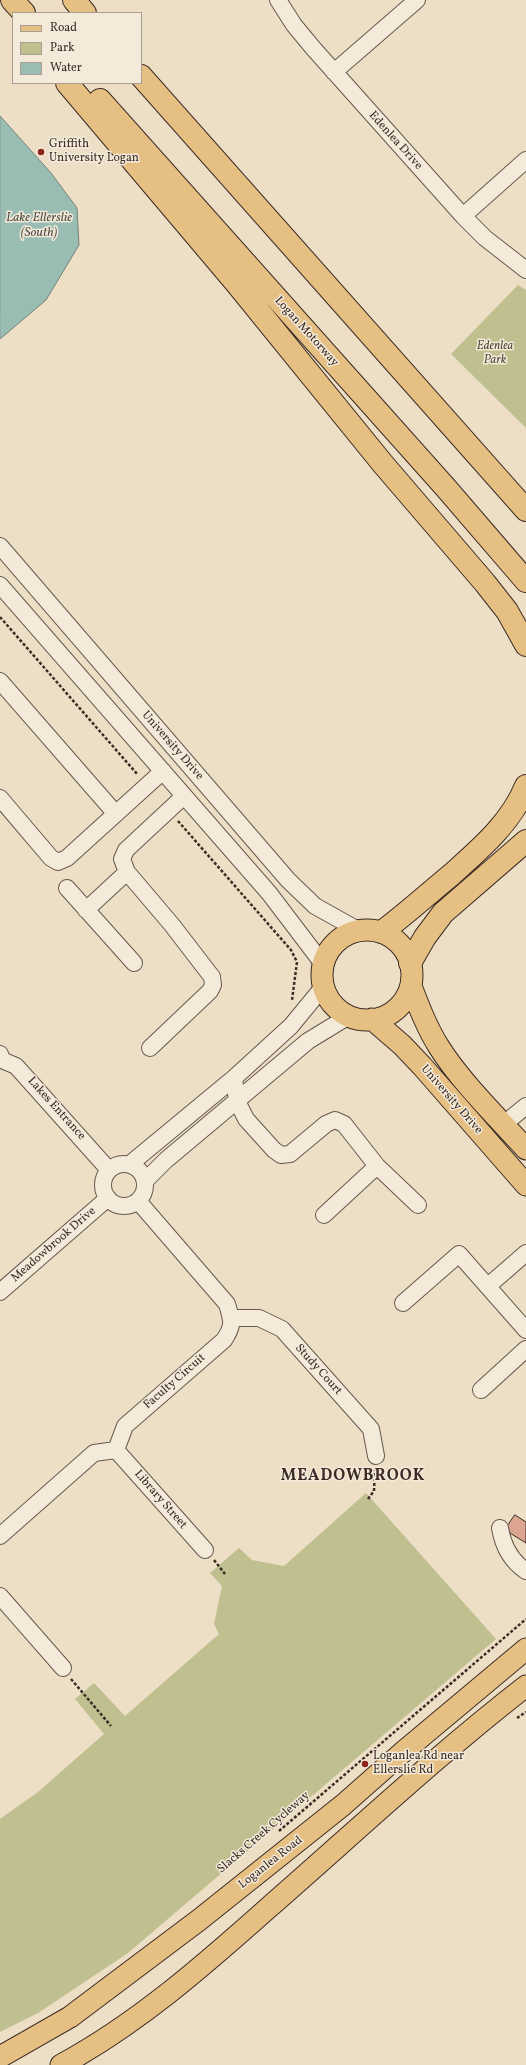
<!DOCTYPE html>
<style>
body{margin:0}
#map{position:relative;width:526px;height:2065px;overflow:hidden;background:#eddec6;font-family:Vollkorn,serif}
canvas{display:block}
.legend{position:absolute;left:12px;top:12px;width:130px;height:72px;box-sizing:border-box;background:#f3eada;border:1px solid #aa9e92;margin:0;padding:5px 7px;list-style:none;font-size:12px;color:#3c2c25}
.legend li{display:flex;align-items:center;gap:8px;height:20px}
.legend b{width:20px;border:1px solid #aa9e92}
</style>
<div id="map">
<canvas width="526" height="2065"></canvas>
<ul class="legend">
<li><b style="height:5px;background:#e6bf83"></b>Road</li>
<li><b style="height:11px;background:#bfbf90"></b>Park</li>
<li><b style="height:11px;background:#99bcb3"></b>Water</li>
</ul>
</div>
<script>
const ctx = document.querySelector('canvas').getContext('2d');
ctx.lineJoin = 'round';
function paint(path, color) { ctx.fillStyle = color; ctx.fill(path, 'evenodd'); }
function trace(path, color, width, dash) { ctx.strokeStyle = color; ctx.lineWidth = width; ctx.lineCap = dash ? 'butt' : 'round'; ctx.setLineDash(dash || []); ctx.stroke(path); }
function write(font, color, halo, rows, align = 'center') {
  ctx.font = font + ' Vollkorn,serif'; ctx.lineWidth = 3; ctx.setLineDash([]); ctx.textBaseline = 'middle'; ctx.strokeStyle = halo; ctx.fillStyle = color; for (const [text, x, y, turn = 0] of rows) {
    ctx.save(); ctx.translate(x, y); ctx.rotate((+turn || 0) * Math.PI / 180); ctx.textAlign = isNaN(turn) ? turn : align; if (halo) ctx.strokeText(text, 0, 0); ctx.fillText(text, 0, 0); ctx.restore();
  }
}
const green = new Path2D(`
 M 518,285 L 526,290 L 526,428 L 451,354 Z
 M 366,1493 L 496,1639 L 128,1953 L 38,2013 L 0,2032 L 0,1819 L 38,1792 L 104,1734 L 75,1699 L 94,1683 L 125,1716 L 219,1634 L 214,1624 L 222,1586 L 210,1573 L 239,1548 L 252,1560 L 284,1566 Z`);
const water = new Path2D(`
 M 0,116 L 51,173 L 77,208 L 79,245 L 46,300 L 0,339 Z`);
const building = new Path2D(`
 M 515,1515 L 526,1522 L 526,1543 L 505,1530 Z`);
const path = new Path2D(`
 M 0,617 L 138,775
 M 178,821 L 291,950 L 297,962 L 292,1000
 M 368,1499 L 374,1491 L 375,1470
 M 214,1560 L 225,1574
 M 71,1679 L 111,1726
 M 517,1718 L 526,1712
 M 279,1831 L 526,1619`);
const minor = new Path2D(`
 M 278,0 L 294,25 L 313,48 L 463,216 L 485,238 L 526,270
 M 334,72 L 417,0
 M 463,216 L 526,160
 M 0,546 L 288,880 L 315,906 L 358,930
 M 0,585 L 269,893 L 323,964
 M 0,681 L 116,814
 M 0,798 L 51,858 L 58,862 L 67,858 L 163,771
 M 67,888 L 134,963
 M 86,910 L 127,872
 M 150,1048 L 210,991 L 213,985 L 212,977 L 172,925 L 127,872 L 122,859 L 126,850 L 184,796
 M 0,1054 L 2,1060 L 16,1066 L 109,1170
 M 234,1078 L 237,1101 L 246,1119 L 274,1150 L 281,1155 L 290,1154 L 326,1124 L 335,1120 L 344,1124 L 377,1166 L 418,1205
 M 504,1124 L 526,1106
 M 130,1164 L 234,1078 L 291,1026 L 323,987
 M103 1185a21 21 0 1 1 42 0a21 21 0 1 1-42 0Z
 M 145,1181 L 166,1160 L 308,1041 L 349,1016
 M 324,1215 L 377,1166
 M 488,1286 L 526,1253
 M 0,1292 L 108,1198
 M 403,1303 L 459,1254 L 526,1330
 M 232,1318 L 259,1318 L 282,1329 L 371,1429 L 376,1456
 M 481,1390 L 526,1349
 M 116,1450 L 205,1550
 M 500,1528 C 503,1546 511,1561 526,1571
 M 0,1536 L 94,1453 L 116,1450 L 125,1426 L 224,1340 C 234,1325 232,1321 227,1304 L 138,1201
 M 0,1596 L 63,1668`);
const major = new Path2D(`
 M322 975a45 45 0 1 1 90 0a45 45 0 1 1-90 0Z
 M 411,986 C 419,1007 427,1028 439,1047 C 461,1082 498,1118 526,1149
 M 372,1019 L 402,1045 L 422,1066 L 526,1185
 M 0,2057 L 70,2017 L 199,1920 L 343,1805 L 403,1752 L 526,1649
 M 61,2065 C 137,2024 203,1966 267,1909 C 353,1834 436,1756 526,1686`);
const highway = new Path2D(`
 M 12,0 L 24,13
 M 74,0 L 85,13
 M 141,76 L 526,510
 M 67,83 L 236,283 L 383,464 L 485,583 L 507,611 L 526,645
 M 100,100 L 446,488 L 526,581
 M 382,932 C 406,914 428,894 451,875 C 480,849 511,823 526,786
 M 410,963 L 425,937 L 443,913 L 526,841`);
const markers = [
 [41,152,4,"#8f2418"],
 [365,1764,4,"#8f2418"]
];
const streetNames = [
 ["Edenlea Drive",395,141,48],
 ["Logan Motorway",306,332,48],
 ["University Drive",172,746,49],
 ["University Drive",451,1100,49],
 ["Lakes Entrance",56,1109,48],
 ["Meadowbrook Drive",54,1245,-41],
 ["Study Court",318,1370,48],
 ["Faculty Circuit",175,1382,-41],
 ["Library Street",160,1500,49],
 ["Slacks Creek Cycleway",264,1833,-41],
 ["Loganlea Road",271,1863,-38]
];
const poiNames = [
 ["Griffith",49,145],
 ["University Logan",49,159],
 ["Loganlea Rd near",373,1757],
 ["Ellerslie Rd",373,1771]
];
const parkNames = [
 ["Edenlea",495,347],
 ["Park",495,361]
];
const waterNames = [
 ["Lake Ellerslie",39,219],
 ["(South)",39,234]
];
const districtNames = [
 ["MEADOWBROOK",353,1477]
];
paint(green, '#bfbf90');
paint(water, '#99bcb3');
trace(water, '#74827a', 1);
paint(building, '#dba58f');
trace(building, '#3c2c25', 1);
trace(minor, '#68584d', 18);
trace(major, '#3c2c25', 23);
trace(highway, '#3c2c25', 24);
trace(path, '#3c2c25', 2.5, [3, 2]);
trace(minor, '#f3eada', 16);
trace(major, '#e6bf83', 21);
trace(highway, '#e6bf83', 22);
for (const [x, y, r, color] of markers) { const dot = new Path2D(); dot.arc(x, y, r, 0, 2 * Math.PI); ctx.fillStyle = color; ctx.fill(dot); trace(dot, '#f3eada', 1.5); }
write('12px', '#3c2c25', '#f3eada', streetNames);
write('12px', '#3c2c25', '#f3eada', poiNames, 'left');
write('italic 12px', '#56493a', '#f3eada', parkNames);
write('italic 13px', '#535048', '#f3eada', waterNames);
ctx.letterSpacing = '1px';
write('bold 16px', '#3c2c25', '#f3eada', districtNames);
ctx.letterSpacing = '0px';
</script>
